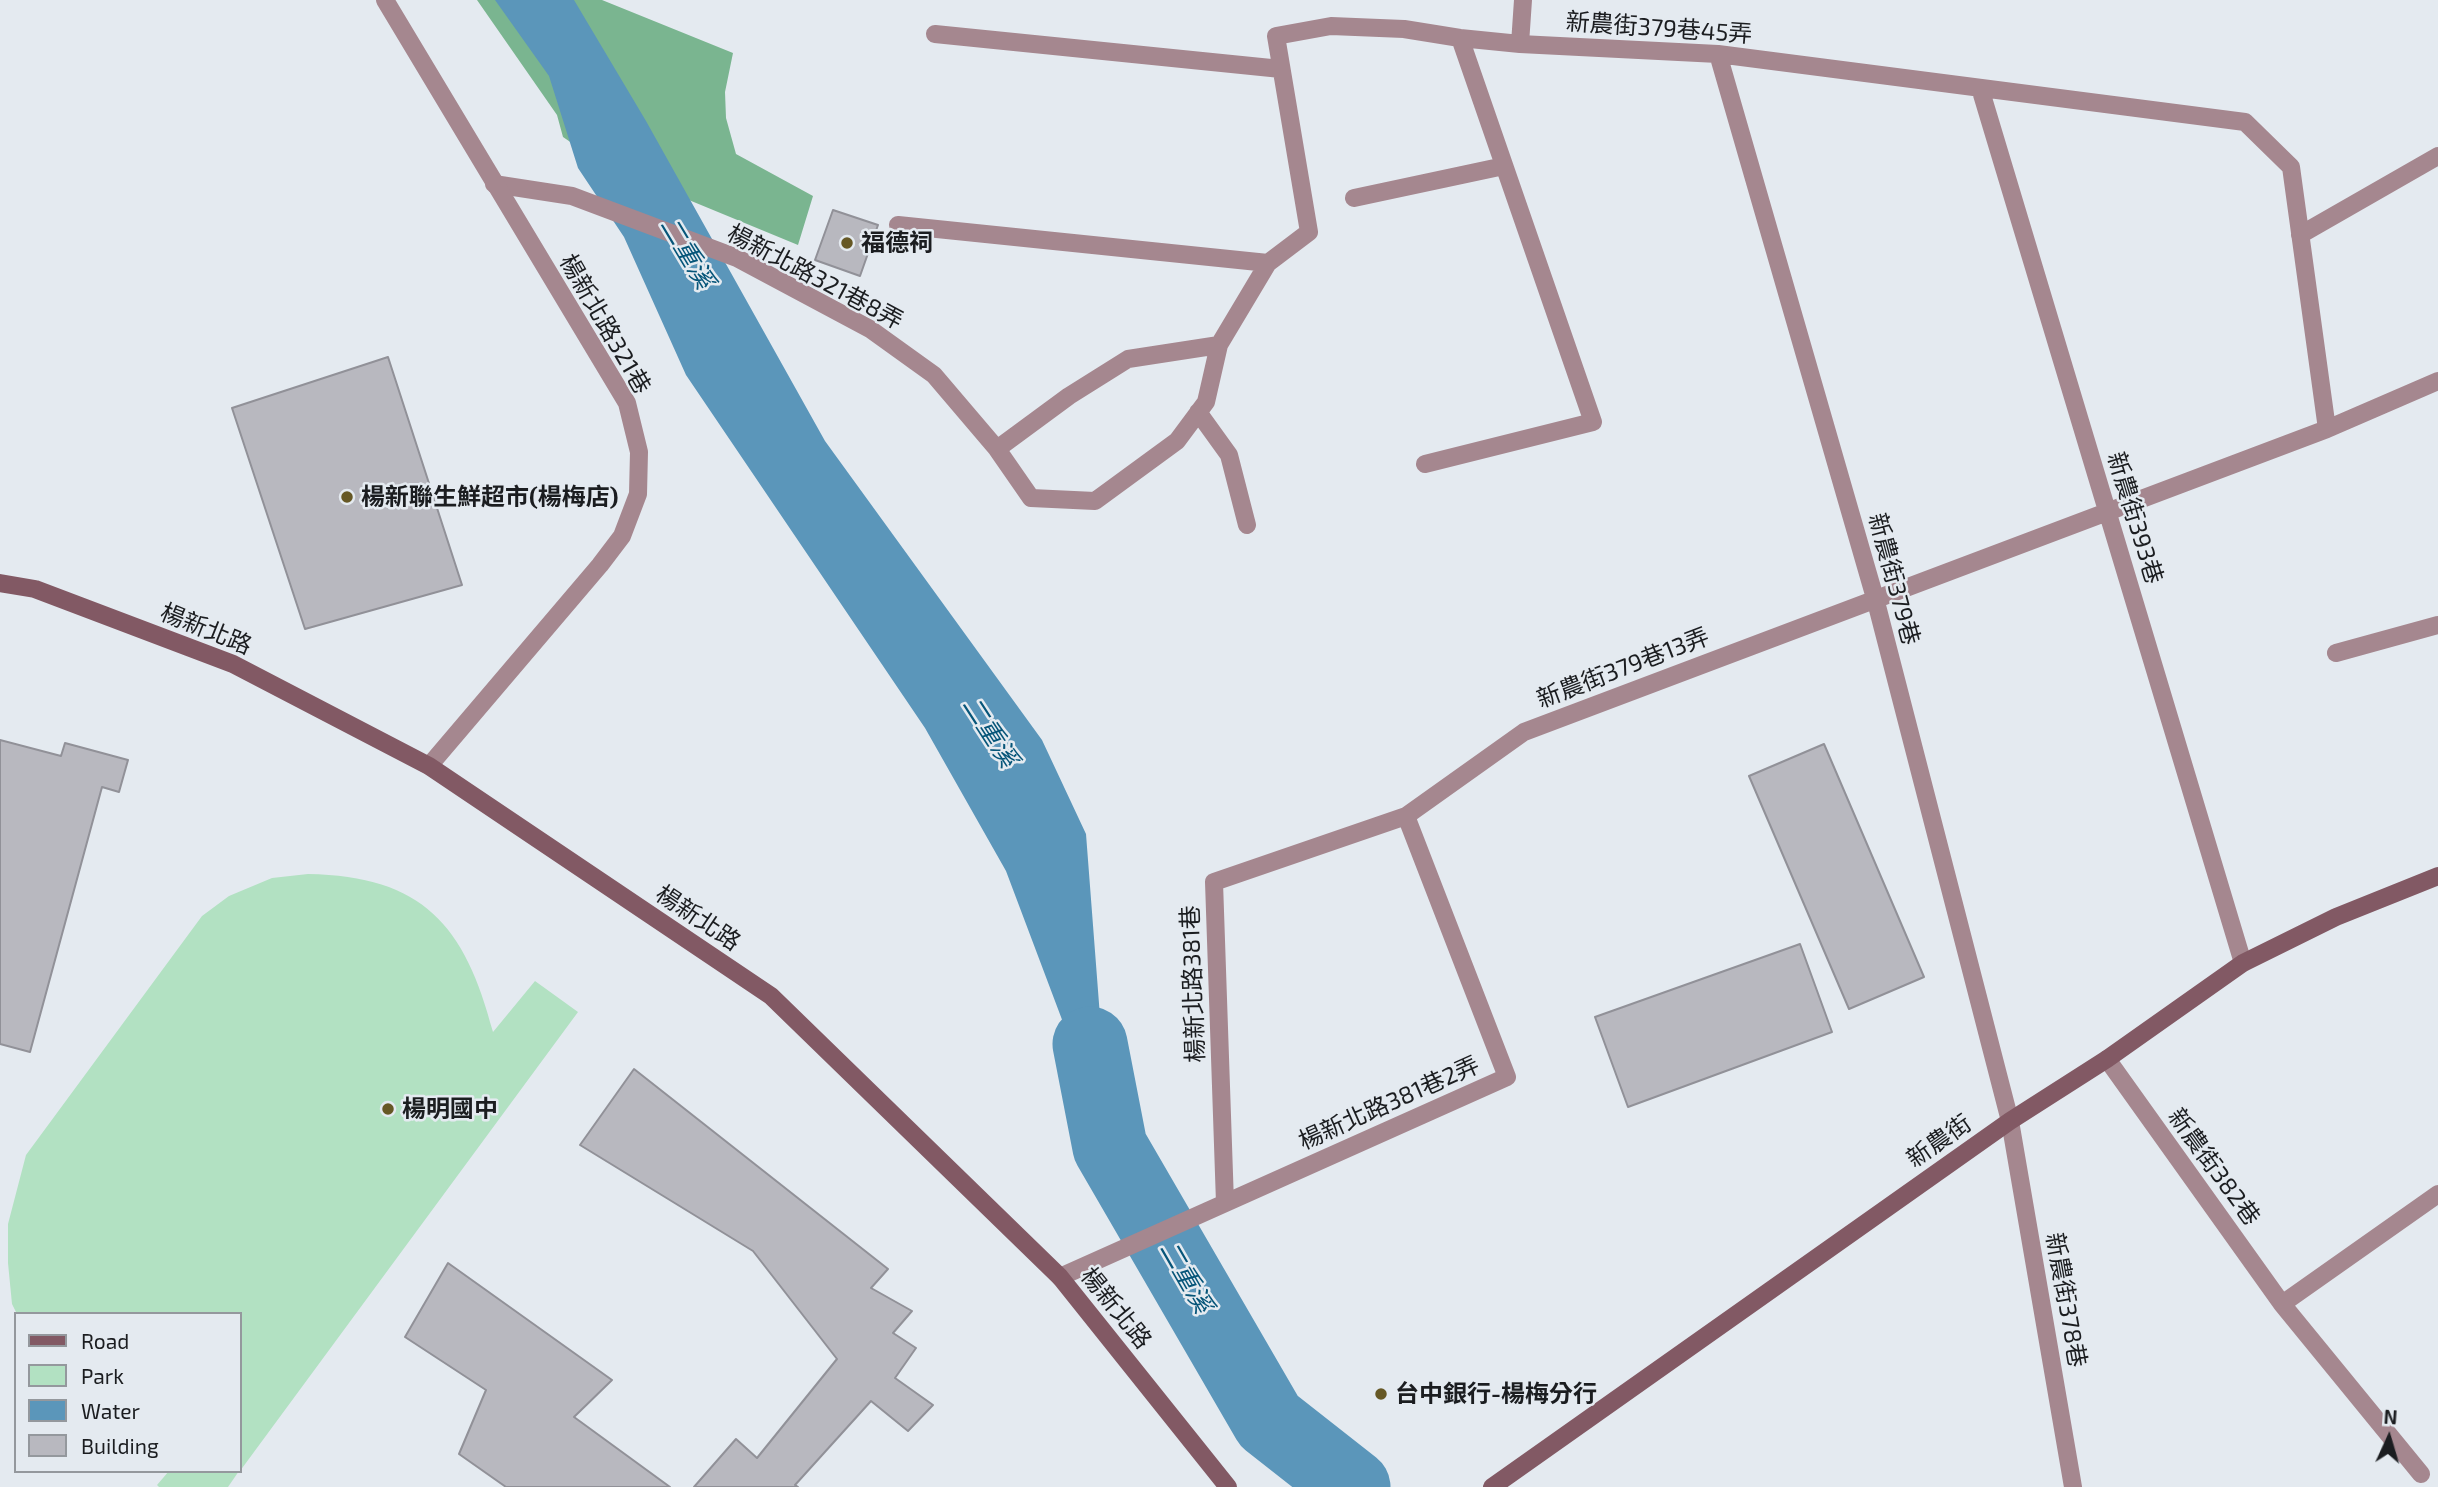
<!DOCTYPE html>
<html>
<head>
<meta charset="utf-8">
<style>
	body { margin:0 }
	#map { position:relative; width:2438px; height:1487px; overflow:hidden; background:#e4eaf0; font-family:"Exo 2",sans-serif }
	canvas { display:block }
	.legend { position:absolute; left:14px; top:1312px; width:228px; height:161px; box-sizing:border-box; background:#e4eaf0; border:2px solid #94989d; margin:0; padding:9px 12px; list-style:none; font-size:21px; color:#1b1d20 }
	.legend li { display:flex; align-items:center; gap:14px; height:35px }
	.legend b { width:35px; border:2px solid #94989d }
	.north { position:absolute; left:2354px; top:1403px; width:70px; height:70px; -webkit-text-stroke:5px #e4eaf0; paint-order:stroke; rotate:4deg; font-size:19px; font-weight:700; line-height:28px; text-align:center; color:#1b1d20 }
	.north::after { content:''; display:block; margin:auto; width:24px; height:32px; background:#1b1d20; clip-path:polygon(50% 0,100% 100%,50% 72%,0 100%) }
</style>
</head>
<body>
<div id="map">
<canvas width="2438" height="1487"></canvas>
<ul class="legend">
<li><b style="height:9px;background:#825964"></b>Road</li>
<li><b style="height:19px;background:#b2e1c2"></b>Park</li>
<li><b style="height:19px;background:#5b96ba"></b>Water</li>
<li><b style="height:19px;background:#b8b8bf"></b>Building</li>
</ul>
<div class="north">N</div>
</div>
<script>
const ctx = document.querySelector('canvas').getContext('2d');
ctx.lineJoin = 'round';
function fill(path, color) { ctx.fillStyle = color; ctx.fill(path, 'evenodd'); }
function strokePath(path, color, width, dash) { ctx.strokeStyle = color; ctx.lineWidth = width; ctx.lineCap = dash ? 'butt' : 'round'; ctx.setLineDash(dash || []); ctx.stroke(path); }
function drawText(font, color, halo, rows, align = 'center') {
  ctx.font = font + ' "Exo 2","Noto Sans TC",sans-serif'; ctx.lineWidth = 5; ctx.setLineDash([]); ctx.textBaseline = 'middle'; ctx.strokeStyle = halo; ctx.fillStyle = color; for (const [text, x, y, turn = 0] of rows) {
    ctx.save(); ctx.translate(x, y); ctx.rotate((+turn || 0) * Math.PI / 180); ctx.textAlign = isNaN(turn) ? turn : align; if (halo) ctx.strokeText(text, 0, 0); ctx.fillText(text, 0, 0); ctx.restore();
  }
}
fill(new Path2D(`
	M308,874C423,876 465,925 493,1032L535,981L578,1012L240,1471V1314H17L12,1304L8,1263V1224L26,1155L202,916L229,896L272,878Z
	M169,1471H239L228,1487H159L157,1485Z`), '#b2e1c2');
fill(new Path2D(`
	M477,0H602L733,53L725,92L726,118L736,154L813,196L798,245L604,165L563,137L557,115Z`), '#7ab590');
fill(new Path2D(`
	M495,0H574L646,121L825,441L1042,740L1086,834L1110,1147L1006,871L925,728L686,375L624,237L578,168L549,76Z`), '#5b96ba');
strokePath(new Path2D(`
	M1090,1044L1110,1147L1269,1421L1353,1487`), '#5b96ba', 75);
const building = new Path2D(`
	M833,210L878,225L860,276L815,260Z
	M388,357L462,585L305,629L232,408Z
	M0,740L61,756L65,743L128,760L119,792L102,787L30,1052L0,1044Z
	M1824,744L1924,977L1849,1009L1749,776Z
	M1800,944L1832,1032L1628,1107L1595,1017Z
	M634,1069L888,1269L871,1288L912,1311L893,1333L916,1348L895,1378L933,1405L908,1431L871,1401L795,1485L798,1487H694L736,1439L757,1458L837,1359L753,1251L580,1145Z
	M448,1263L612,1380L574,1417L670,1487H506L459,1454L486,1390L405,1337Z`);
fill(building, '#b8b8bf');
strokePath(building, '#919198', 2);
strokePath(new Path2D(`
	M935,34L1281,69
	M1520,44L1523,0
	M1718,54L1875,598L2010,1121L2073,1487
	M1980,88L2243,963
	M494,184L572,196L737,258L870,329L934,375L997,449L1031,498L1095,501L1177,441L1206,402L1219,345L1268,263L1309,232L1276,36L1331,26L1404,29L1460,38L1520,44L1718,54L2245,122L2291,167L2327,429
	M1354,198L1504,166
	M898,225L1268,263
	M2300,235L2438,156
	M1198,412L1229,455L1247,525
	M997,449L1069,396L1128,359L1219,345
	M1425,464L1593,422L1460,38
	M2336,653L2438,625
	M2107,1059L2282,1304L2421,1474
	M1225,1203L1214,882L1406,816L1524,732L2327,429L2438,381
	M1060,1277L1507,1077L1406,816
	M2282,1304L2438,1194`), '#a5878f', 18);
strokePath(new Path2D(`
	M385,0L627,403L639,452L638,494L622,536L600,565L429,766`), '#a5878f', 18);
strokePath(new Path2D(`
	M0,583L35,589L233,664L429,766L771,996L1060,1277L1228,1487
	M1492,1487L2010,1121L2107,1059L2243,963L2336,917L2438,876`), '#825964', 18);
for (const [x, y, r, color] of [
	[847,243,7,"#665825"],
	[347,497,7,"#665825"],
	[388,1109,7,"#665825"],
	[1381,1394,7,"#665825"]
]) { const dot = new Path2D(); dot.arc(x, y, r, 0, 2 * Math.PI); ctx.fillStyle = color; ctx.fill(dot); strokePath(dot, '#e4eaf0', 2.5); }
drawText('24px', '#1b1d20', '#e4eaf0', [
	["新農街379巷45弄",1659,28,4],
	["楊新北路321巷8弄",815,277,28],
	["楊新北路321巷",605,324,60],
	["新農街393巷",2135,518,73],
	["新農街379巷",1894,579,75],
	["楊新北路",206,629,22],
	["新農街379巷13弄",1623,668,-21],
	["楊新北路",698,918,34],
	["楊新北路381巷",1193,984,-92],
	["楊新北路381巷2弄",1389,1103,-24],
	["新農街",1939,1141,-35],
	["新農街382巷",2214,1167,54],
	["新農街378巷",2066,1300,80],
	["楊新北路",1116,1308,51]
]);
drawText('bold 24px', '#1b1d20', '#e4eaf0', [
	["福德祠",861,243],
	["楊新聯生鮮超市(楊梅店)",361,497],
	["楊明國中",402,1109],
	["台中銀行-楊梅分行",1395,1394]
], 'left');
drawText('italic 26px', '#065579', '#e4eaf0', [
	["二重溪",687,253,59],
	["二重溪",990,732,57],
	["二重溪",1186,1277,60]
]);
</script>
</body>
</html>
